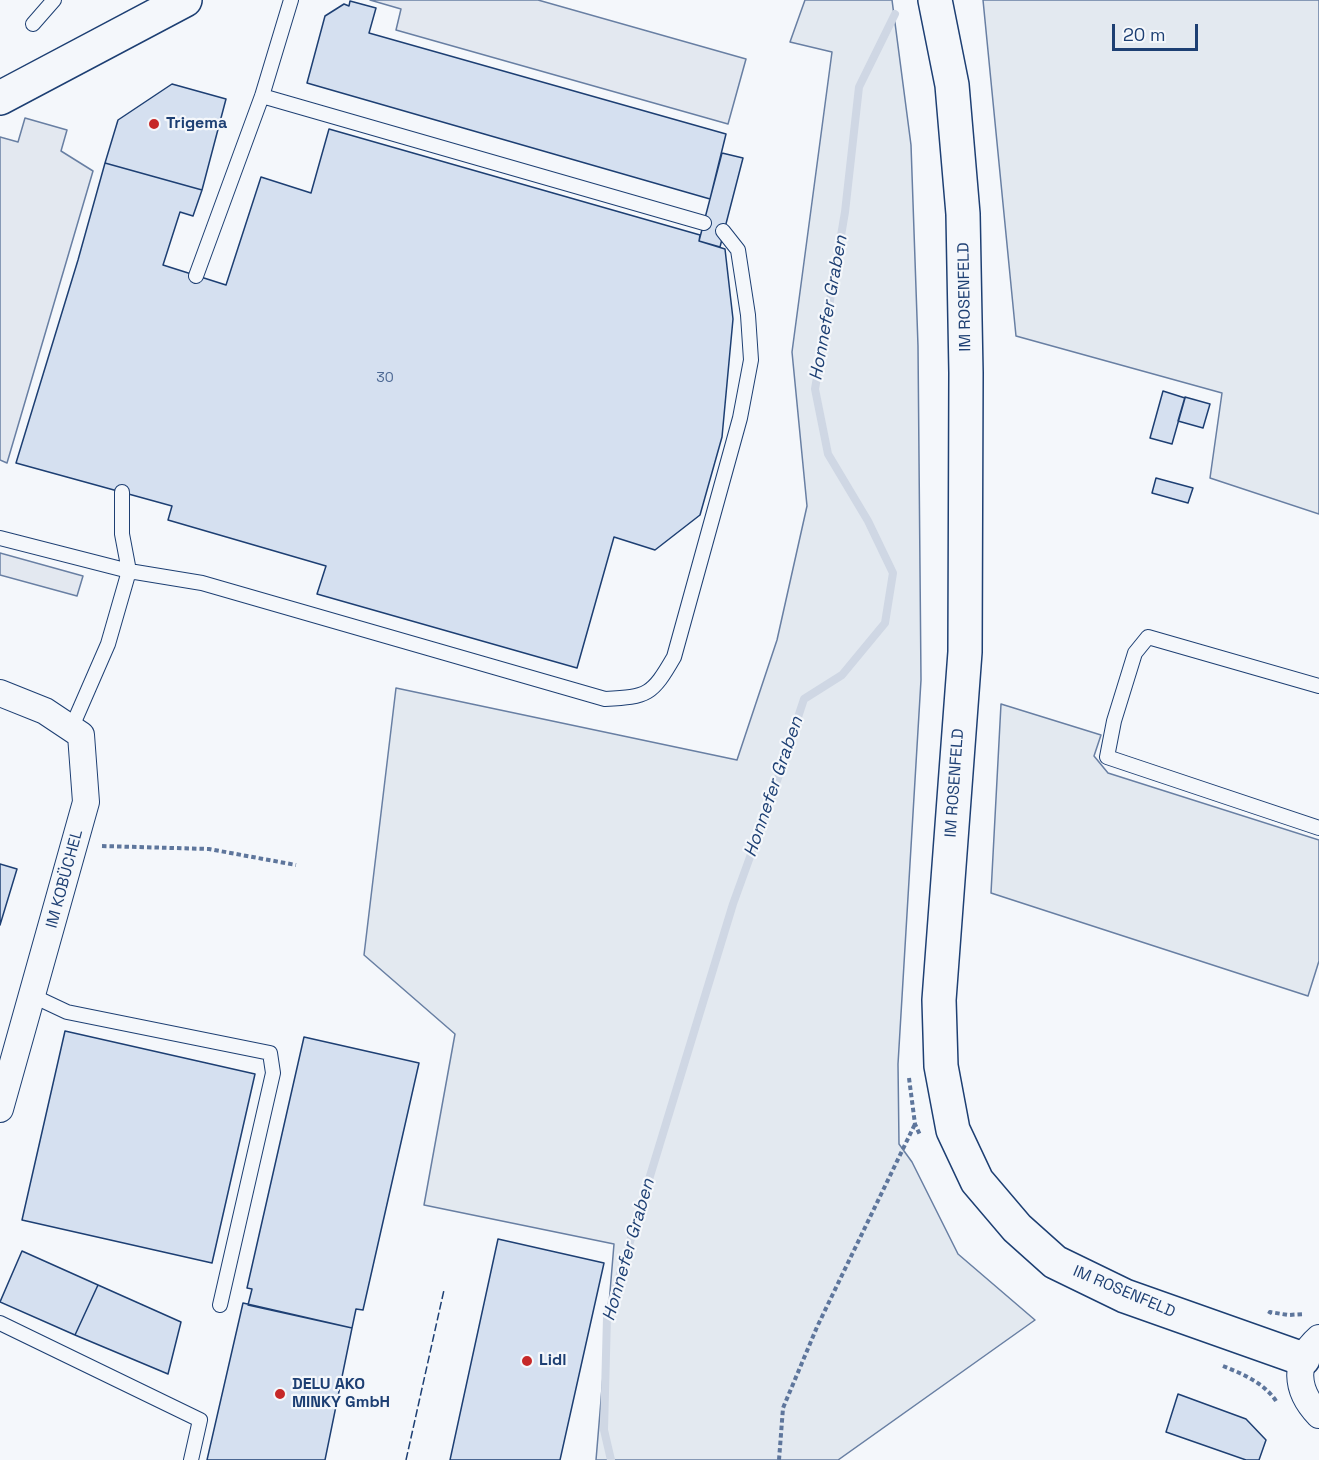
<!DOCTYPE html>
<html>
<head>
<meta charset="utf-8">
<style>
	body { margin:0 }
	#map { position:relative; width:1319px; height:1460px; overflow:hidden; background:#f4f7fb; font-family:"Space Grotesk",sans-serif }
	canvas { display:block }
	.scale { position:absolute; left:1112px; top:24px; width:86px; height:27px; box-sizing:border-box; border:3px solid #1d3f73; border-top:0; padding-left:8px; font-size:18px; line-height:21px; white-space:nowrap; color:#1d3f73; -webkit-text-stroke:4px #f4f7fb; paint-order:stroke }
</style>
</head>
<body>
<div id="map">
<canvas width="1319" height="1460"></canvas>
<div class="scale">20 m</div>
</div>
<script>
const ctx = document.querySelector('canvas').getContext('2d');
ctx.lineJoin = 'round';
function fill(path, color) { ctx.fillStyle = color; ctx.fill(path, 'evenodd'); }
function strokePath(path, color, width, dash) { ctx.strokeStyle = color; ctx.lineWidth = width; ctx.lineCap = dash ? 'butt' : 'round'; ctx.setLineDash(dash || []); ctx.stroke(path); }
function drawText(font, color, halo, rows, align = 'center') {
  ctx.font = font + ' "Space Grotesk",sans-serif'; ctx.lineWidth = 4.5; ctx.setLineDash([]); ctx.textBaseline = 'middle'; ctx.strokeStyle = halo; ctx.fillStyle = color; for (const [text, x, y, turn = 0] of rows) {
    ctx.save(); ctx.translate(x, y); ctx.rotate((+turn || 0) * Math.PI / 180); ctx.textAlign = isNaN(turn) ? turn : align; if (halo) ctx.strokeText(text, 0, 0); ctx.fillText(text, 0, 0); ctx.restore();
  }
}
const green = new Path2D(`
	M805,0H892L911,145L918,346L921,680L898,1064L899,1144L912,1162L958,1254L1035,1320L838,1460H596L614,1244L424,1205L455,1034L364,955L396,688L737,760L777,640L807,506L792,352L832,52L790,42Z
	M983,0H1319V514L1210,478L1222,393L1016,336Z
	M1001,704L1101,735L1094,756L1108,773L1319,840V961L1308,996L991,893Z`);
fill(green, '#e3e9f0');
strokePath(green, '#687fa3', 1.5);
const parking = new Path2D(`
	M370,0H538L746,59L728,124L396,30L401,9Z
	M25,118L67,130L61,151L93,171L7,463L0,460V137L18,142Z
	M0,553L83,576L77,596L0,575Z`);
fill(parking, '#e3e8f0');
strokePath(parking, '#687fa3', 1.5);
strokePath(new Path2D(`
	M611,1460L604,1430L607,1317L733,904L772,796L804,699L842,675L885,623L893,573L868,521L828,454L815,389L845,212L859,87L895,14`), '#cfd7e4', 8);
const building = new Path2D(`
	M350,1L376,8L369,33L726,134L710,199L307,83L325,16L344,4L349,6Z
	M172,84L226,99L202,190L105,163L118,120Z
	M329,129L700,235L699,241L725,249L733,319L722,437L700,515L655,550L614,537L577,668L317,594L326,566L168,520L172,506L16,463L78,260L105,163L202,190L193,216L180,212L163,265L226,285L261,177L311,193Z
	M722,153L743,158L720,247L699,241Z
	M1163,391L1185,398L1172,444L1150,438Z
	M1185,397L1210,404L1203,428L1178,421Z
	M1156,478L1193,488L1188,503L1152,493Z
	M0,864L17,869L0,925Z
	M65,1031L255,1074L212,1263L22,1220Z
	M304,1037L419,1063L363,1310L356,1309L352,1328L248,1305L252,1289L247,1288Z
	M498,1239L604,1263L560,1460H450Z
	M22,1251L98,1285L75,1335L0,1302Z
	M98,1285L181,1322L168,1374L75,1335Z
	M243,1303L352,1328L325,1460H207Z
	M1178,1394L1246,1419L1266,1440L1259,1460H1246L1166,1432Z`);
fill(building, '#d5e0f0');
strokePath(building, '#1d3f73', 1.5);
const lane = new Path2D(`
	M33,24L54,0
	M262,96L704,223
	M196,276L262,96L291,0
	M0,538L129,571L122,534V492
	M1319,686L1148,637L1135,653L1114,721L1107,757L1319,828
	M71,729L108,644L129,571L202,583L605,699C648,697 652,695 674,657L740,418L751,360L748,315L738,250L723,231
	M33,996L67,1012L270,1053L273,1073L220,1305
	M0,1323L200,1420L191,1460`);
const street = new Path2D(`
	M0,693L45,711L81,735L86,802L0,1109
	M1319,1338C1293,1361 1295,1390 1319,1415`);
const secondary = new Path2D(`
	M935,0L952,85L963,214L966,373L965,652L939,1000L941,1066L953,1130L977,1181L1017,1228L1055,1262L1125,1296L1303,1359
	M0,98L185,0`);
strokePath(lane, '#1d3f73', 16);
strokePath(street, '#1d3f73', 28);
strokePath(secondary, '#1d3f73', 36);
strokePath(new Path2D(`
	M102,846L209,849L296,865
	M909,1078L915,1124L920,1135
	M1269,1314L1270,1312L1288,1315L1305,1314
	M1223,1366C1243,1374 1264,1383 1276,1401
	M779,1460L783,1408L817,1327L915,1124`), '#5e769c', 4, [4.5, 3]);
strokePath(lane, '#f4f7fb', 14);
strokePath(street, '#f4f7fb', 26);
strokePath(secondary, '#f4f7fb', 33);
strokePath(new Path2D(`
	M406,1460L444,1290`), '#1d3f73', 1.5, [8, 3]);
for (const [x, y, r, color] of [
	[154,124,6,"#c62828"],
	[527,1361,6,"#c62828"],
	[280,1394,6,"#c62828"]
]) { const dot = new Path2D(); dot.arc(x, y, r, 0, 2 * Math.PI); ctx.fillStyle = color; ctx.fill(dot); strokePath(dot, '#f4f7fb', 2); }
drawText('14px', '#4b6792', null, [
	["30",385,378]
]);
drawText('bold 16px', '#1d3f73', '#f4f7fb', [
	["Trigema",166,124],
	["Lidl",539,1361],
	["DELU AKO",292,1385],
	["MINKY GmbH",292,1403]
], 'left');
drawText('16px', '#1d3f73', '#f4f7fb', [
	["IM ROSENFELD",965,297,-91],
	["IM ROSENFELD",955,783,-86],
	["IM KOBÜCHEL",65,879,-75],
	["IM ROSENFELD",1124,1292,23]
]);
drawText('italic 18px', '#1d3f73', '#f4f7fb', [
	["Honnefer Graben",829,308,-80],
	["Honnefer Graben",774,787,-71],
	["Honnefer Graben",629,1250,-74]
]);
</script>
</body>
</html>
